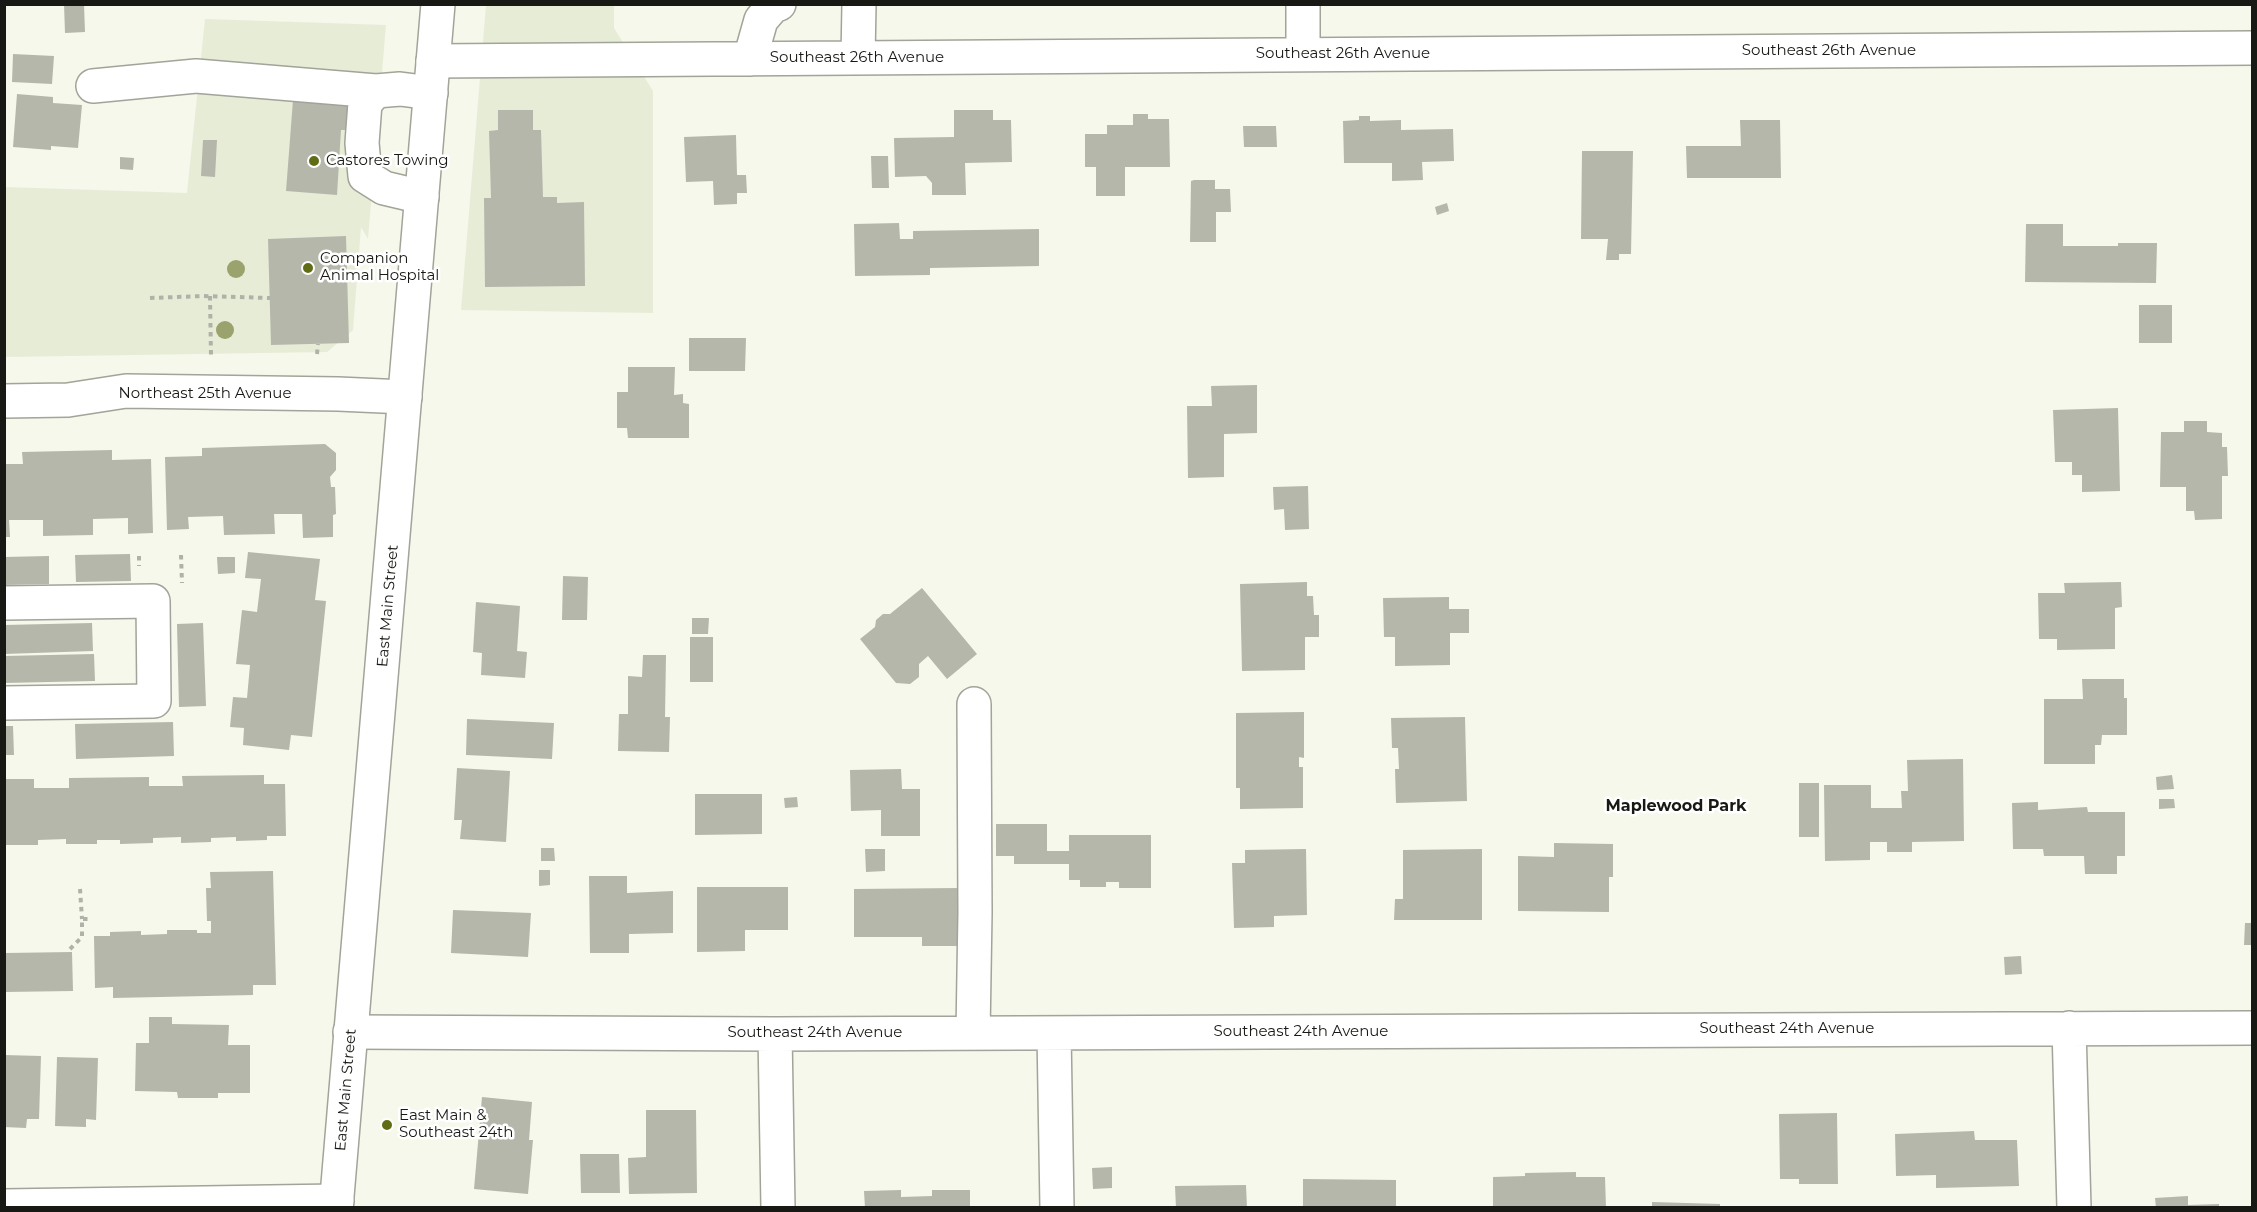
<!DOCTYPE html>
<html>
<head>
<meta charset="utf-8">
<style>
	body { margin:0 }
	#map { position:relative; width:2257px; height:1212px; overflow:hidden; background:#f5f8eb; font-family:Montserrat,sans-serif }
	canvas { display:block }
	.frame { position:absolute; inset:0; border:6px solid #181914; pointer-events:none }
</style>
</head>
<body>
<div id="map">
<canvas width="2257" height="1212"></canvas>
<div class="frame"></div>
</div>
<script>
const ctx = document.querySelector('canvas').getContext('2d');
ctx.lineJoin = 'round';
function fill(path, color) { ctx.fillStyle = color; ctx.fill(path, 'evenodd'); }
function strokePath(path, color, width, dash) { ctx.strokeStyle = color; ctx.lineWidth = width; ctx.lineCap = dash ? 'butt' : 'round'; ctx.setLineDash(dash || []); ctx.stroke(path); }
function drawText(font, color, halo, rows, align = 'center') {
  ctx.font = font + ' Montserrat,sans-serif'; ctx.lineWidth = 5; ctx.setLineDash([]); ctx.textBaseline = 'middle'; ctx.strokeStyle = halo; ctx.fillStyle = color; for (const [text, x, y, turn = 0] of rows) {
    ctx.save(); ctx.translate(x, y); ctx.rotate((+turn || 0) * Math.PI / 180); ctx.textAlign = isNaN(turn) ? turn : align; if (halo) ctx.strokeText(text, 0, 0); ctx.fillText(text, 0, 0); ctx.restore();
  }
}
fill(new Path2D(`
	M486,5H614V28L653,91V313L461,310Z
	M205,19L386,25L368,239L361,227L353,330L327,352L5,357V187L187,193Z`), '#e7ecd7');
fill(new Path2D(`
	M64,4H84L85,32L65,33Z
	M13,54L54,56L52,84L12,82Z
	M17,94L53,97V103L82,105L78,148L51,146V150L13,147Z
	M293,100L350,104L348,130H341L337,195L286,191Z
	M498,110H533V130H541L543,197H557V203L584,202L585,286L485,287L484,198H491L489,131L498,130Z
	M954,110H993V120H1011L1012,162L965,163L966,195H932V183L926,176L895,177L894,138L954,137Z
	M1133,114H1148V119H1169L1170,167H1125V196H1096V167H1085V134H1107V125H1133Z
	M1359,116H1370V121L1401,120V130L1453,129L1454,161L1422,162L1423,180L1392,181V163H1344L1343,121L1359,120Z
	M1740,120H1780L1781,178H1687L1686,146H1741Z
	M1243,126H1276L1277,147H1244Z
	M736,135L737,175H746L747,193H737V204L714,205L713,181L686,182L684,137Z
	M203,140H217L215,177L201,176Z
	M1582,151H1633L1631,254H1619V260H1606L1608,239H1581Z
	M871,156H888L889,188H872Z
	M120,157L134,158L133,170L120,169Z
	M1194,180H1215V189H1230L1231,212H1216V242H1190L1191,181Z
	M1447,203L1449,211L1437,215L1435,207Z
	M899,223L900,239H913V231L1039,229V266L930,268V275L855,276L854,224Z
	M2026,224H2063V246H2118V243H2157L2156,283L2025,282Z
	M346,236L349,343L271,345L268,239Z
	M2139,305H2172V343H2139Z
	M689,338H746L745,371H689Z
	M628,367H675L674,395L683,394V403L689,404V438H628L627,428H617V392H628Z
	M1257,385V433L1224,434V477L1188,478L1187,406H1212L1211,386Z
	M2118,408L2120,491L2082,492V475H2072V462H2055L2053,410Z
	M2184,421H2207V432L2222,433V447H2227L2228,476H2222V519L2195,520L2194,511H2186V487H2160L2161,432H2184Z
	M325,444L336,453V470L330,477L331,487H335L336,514L333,515V537L303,538L302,514H274L275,534L224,535L223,516L188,517L189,529L167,530L165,457L202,456V448Z
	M112,450V460L151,459L153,533L128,534V518L93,519V535L43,536V520H9L10,537H4V464H23L22,452Z
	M1308,486L1309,529L1285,530L1284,509L1274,510L1273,487Z
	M248,552L320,559L315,600L326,601L312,737L291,735L289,750L243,745L244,728L230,727L233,697L247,698L250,665L236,664L242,610L257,612L261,579L245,578Z
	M130,554L131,581L76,582L75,555Z
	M49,556V584L4,585V557Z
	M217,557H235V573L218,574Z
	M563,576L588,577L587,620H562Z
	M1307,582V596H1313L1314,615H1319V637H1305V670L1242,671L1240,584Z
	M2121,582L2122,607L2115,608V649L2057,650V639H2039L2038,593H2065L2064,583Z
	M922,588L977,654L947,679L928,656L919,664V677L910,684L896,683L860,639L875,627L876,620L883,614H890Z
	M1449,597V609H1469V633H1450V665L1395,666V637H1384L1383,598Z
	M476,602L520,606L517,651L527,652L525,678L481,675L482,653L473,652Z
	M692,618H709L708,634H692Z
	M92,623L93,651L4,654V625Z
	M203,623L206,706L179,707L177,624Z
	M690,637H713V682H690Z
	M94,654L95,681L4,683V656Z
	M643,655H666L665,717H670L669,752L618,751L619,714H628V676L642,677Z
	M2082,679H2124V698H2127V735H2102L2101,745H2095V764H2044V699H2083Z
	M1304,712V758L1299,757V767H1303V808L1240,809V788H1236V713Z
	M1465,717L1467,801L1396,803L1395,769H1399L1398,748H1392L1391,718Z
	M467,719L554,723L552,759L466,755Z
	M173,722L174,756L76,759L75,724Z
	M4,726H13L14,755H4Z
	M1963,759L1964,841L1912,842V852H1887V842H1870V860L1825,861L1824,785H1871V808H1902L1901,791H1908L1907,760Z
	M457,768L510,771L506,842L460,839L462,820H454Z
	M901,769L902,789H920V836H881V810L851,811L850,770Z
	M264,775V784H285L286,836H267V840L236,841V837L211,838V842L181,843V837L153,838V843L120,844V840H97V844H66V839L38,840V845H6L4,779H34V788H69V778L149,777V786H183L182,776Z
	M2172,775L2174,789L2157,790L2156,777Z
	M1799,783H1819V837H1799Z
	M695,794H762V834L695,835Z
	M797,797L798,807L785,808L784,798Z
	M2159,799H2174L2175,808L2159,809Z
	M2038,802V810L2087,807L2088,812H2125V856H2117V874H2085L2084,856H2044L2043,849H2013L2012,803Z
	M996,824H1047V851H1069V835H1151V888H1119V882H1106V887H1080V880H1069V864H1014V856H996Z
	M1554,843L1613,844V877H1609V912L1518,911V856L1554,857Z
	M541,848H554L555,861H541Z
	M865,849H885V871L866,872Z
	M1306,849L1307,915L1274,916V927L1234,928L1232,863H1245V850Z
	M1482,849V920H1394L1395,899H1403V850Z
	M539,870H550V885L539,886Z
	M273,871L276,985H253V995L113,998V987L95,988L94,936H110V932L141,931V935L167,934V930H197V933H211V921H207L206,888H211L210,872Z
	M589,876H627V893L673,891V933L629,934V953H590Z
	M697,887H788V930H745V951L697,952Z
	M959,888V946H922V937H854V889Z
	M453,910L531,913L528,957L451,953Z
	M2245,923H2252V945H2244Z
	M72,952L73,991L5,992V953Z
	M2021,956L2022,974L2005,975L2004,957Z
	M149,1017H172V1024L229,1025L228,1045H250V1093H218V1098H178L177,1092L135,1091L136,1043H149Z
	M4,1055L41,1056L39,1119H27L26,1128L4,1127Z
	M57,1057L98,1058L96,1120L86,1119V1127L55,1126Z
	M482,1097L532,1102L529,1140H533L528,1194L474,1189Z
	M646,1110H696L697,1193L629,1194L628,1158L646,1157Z
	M1837,1113L1838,1184H1799V1179H1780L1779,1114Z
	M1974,1131L1975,1140H2017L2019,1186L1936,1188V1175L1896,1176L1895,1134Z
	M580,1154H619L620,1193H581Z
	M1112,1167V1188L1093,1189L1092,1168Z
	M1576,1172V1177H1605L1606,1208H1493V1177L1525,1176V1173Z
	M1303,1179L1396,1180V1208H1303Z
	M1246,1185L1247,1208H1176L1175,1186Z
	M901,1190V1197L932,1196V1190H970V1208H865L864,1191Z
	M2188,1196V1205L2219,1204V1208H2156L2155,1198Z
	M1652,1202L1720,1204V1208H1652Z`), '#b5b7ab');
const minor = new Path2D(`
	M1303,4V55
	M858,58L859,4
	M750,59L761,20L773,6L779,4
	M433,61L2252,48
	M93,86L196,76L376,91
	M422,197L384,188L365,176L362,143L365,103L376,91L400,89L431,93
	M4,401L68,400L126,391L338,394L405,397
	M4,603L153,601L154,701L4,703
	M2069,1028L2074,1208
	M350,1032L775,1034L2252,1028
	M973,1033L975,913L974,704
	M1054,1033L1057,1208
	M775,1034L778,1208
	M4,1206L337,1201`);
const major = new Path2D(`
	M336,1208L438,4`);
strokePath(minor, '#a1a498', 36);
strokePath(major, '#a1a498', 36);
strokePath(new Path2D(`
	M210,296L211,356
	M150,298L203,296L270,298
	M317,354L318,344
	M181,555L182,583
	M139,556V566
	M80,889L82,919
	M70,949L82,937V919H88`), '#b0b2a7', 4, [4.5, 4.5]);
strokePath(minor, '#fff', 33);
strokePath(major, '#fff', 33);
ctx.fillStyle = '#9aa26e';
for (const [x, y] of [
	[236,269],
	[225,330]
]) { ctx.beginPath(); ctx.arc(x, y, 9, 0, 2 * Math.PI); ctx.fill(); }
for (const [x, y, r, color] of [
	[314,161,6,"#606d16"],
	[308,268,6,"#606d16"],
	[387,1125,6,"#606d16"]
]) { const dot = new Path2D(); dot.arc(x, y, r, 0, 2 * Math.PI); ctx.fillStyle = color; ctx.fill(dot); strokePath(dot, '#fff', 2); }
drawText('15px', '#181914', '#fff', [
	["Southeast 26th Avenue",1829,51],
	["Southeast 26th Avenue",1343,54],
	["Southeast 26th Avenue",857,58],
	["Northeast 25th Avenue",205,394],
	["East Main Street",388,606,-85],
	["Southeast 24th Avenue",1787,1029],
	["Southeast 24th Avenue",1301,1032],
	["Southeast 24th Avenue",815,1033],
	["East Main Street",346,1090,-85]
]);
drawText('15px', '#181914', '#fff', [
	["Castores Towing",326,161],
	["Companion",320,259],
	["Animal Hospital",320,276],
	["East Main &",399,1116],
	["Southeast 24th",399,1133]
], 'left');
drawText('bold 16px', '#181914', '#fff', [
	["Maplewood Park",1676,806]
]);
</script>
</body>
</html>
